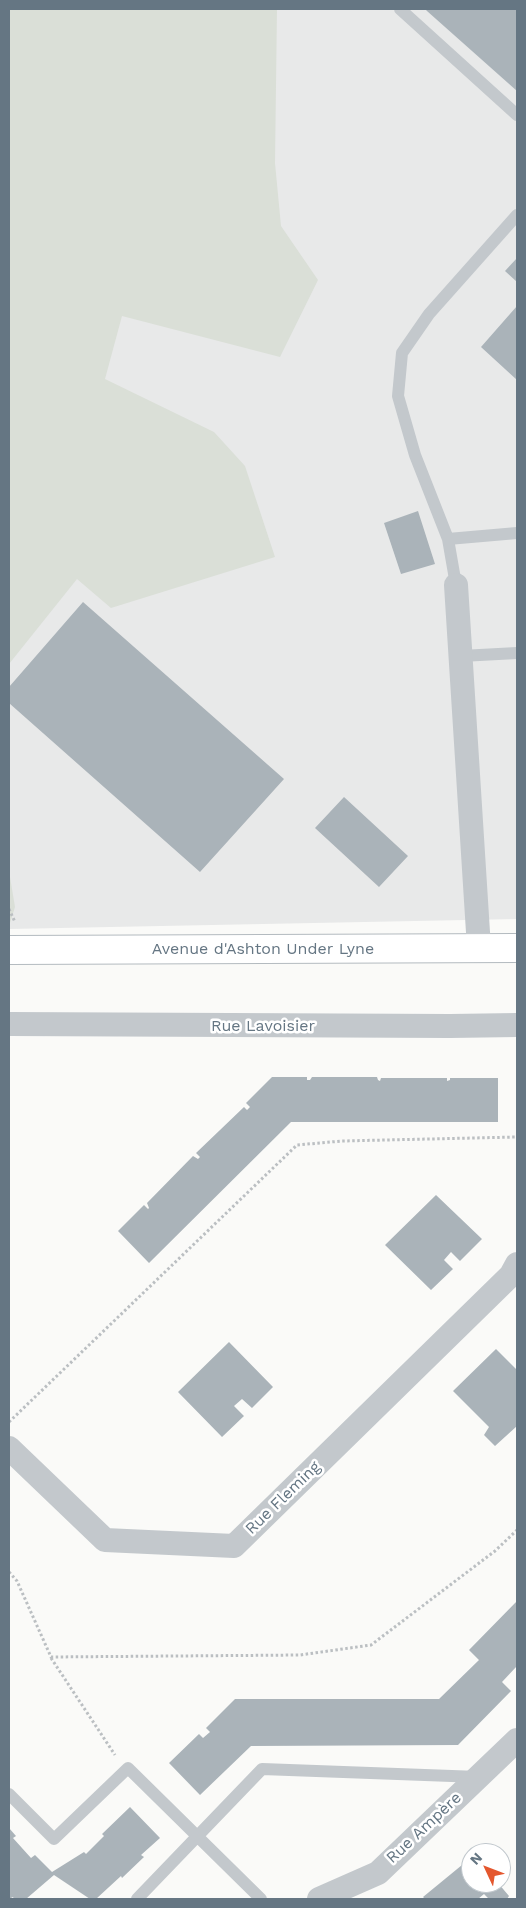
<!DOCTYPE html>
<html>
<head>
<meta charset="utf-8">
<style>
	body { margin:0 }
	#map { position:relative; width:526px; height:1908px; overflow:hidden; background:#fafaf8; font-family:"Work Sans",sans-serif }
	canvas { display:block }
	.frame { position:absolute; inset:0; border:10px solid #657683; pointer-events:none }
	.north { position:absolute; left:461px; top:1843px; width:50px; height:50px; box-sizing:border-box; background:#fff; border:1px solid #c1c8cd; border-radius:50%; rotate:313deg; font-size:14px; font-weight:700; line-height:20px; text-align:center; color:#657683 }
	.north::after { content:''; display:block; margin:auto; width:18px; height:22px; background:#e4572e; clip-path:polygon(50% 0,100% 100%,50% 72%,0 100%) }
</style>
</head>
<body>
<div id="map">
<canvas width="526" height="1908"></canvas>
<div class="frame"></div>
<div class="north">N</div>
</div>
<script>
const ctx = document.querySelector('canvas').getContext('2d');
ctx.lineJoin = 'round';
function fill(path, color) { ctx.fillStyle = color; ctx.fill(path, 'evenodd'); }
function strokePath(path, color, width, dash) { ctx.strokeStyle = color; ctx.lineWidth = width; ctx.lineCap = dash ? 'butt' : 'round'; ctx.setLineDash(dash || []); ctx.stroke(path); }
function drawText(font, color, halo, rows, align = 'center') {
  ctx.font = font + ' "Work Sans",sans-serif'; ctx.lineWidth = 5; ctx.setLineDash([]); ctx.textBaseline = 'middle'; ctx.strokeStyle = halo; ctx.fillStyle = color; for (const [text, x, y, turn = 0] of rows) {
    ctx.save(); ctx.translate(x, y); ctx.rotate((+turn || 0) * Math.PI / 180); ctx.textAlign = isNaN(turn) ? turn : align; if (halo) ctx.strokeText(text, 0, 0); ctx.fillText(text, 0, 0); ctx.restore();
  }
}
fill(new Path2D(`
	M9,9H517V919L9,929Z`), '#e8e9e9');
fill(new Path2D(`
	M9,9H277L275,163L281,226L318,280L280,357L122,316L105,379L214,432L245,466L275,557L111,608L77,579L9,664Z
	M9,871L15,907L9,926Z`), '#dadfd7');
fill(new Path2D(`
	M425,9H517V91L427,11Z
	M517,258V282L505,271Z
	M517,306V380L481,347Z
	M418,511L435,564L401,574L384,523Z
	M83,602L284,779L200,872L9,703V687Z
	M344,797L408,856L379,887L315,828Z
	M272,1077H307V1080H310L312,1077H377L378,1080L380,1081L381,1078H447V1081L450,1080V1078H498V1122H291L149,1263L118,1231L144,1205L148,1209L149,1208L147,1203L193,1156L198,1159L200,1157L196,1153L244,1107L247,1110L250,1107L246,1103Z
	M436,1195L482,1239L460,1261L451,1252L444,1260L453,1269L431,1290L385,1245Z
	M229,1342L273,1387L252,1408L242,1399L234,1406L244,1416L222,1437L178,1392Z
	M496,1349L517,1370V1426L495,1446L484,1435L489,1427L453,1391Z
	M517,1601V1666L502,1682L511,1691L458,1745L251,1746L200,1795L169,1763L199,1734L203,1738L210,1732L206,1728L235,1699H439L479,1660L469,1650Z
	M130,1807L160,1838L141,1855L144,1857L122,1878L121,1876L96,1899H90L54,1875L26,1899H14L13,1897L9,1899V1828L16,1836L13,1838L31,1858L35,1855L52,1872L84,1852L86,1854L104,1836L102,1834Z
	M462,1865L471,1876V1883H498L509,1896L507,1899H489L484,1894L478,1899H425L423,1897Z`), '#aab3b9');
const secondary = new Path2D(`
	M9,950L517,948`);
strokePath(secondary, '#b3babf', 30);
strokePath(new Path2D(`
	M9,909L15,922
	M9,1422L297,1145L342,1141L517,1137
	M9,1572L17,1581L51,1657L300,1655L371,1645L495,1551L517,1530
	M51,1658L115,1755`), '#bbbfc2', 3, [2.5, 2.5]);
strokePath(new Path2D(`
	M400,9L517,115
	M448,539L517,533
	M456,585L448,539L415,455L398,396L402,353L429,314L517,215
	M461,656L517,653
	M9,1794L54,1839L128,1768L261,1899
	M137,1899L262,1769L479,1777`), '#c3c8cc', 12);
strokePath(new Path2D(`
	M456,585L479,948
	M9,1024L450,1026L517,1025
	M9,1448L105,1540L234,1546L511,1275L517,1264
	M319,1899L378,1873L517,1740`), '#c3c8cc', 24);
strokePath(secondary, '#fff', 28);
drawText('16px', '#657683', '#fff', [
	["Avenue d'Ashton Under Lyne",263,949],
	["Rue Lavoisier",263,1026],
	["Rue Fleming",283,1498,-44],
	["Rue Ampère",424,1828,-43]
]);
</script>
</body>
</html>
